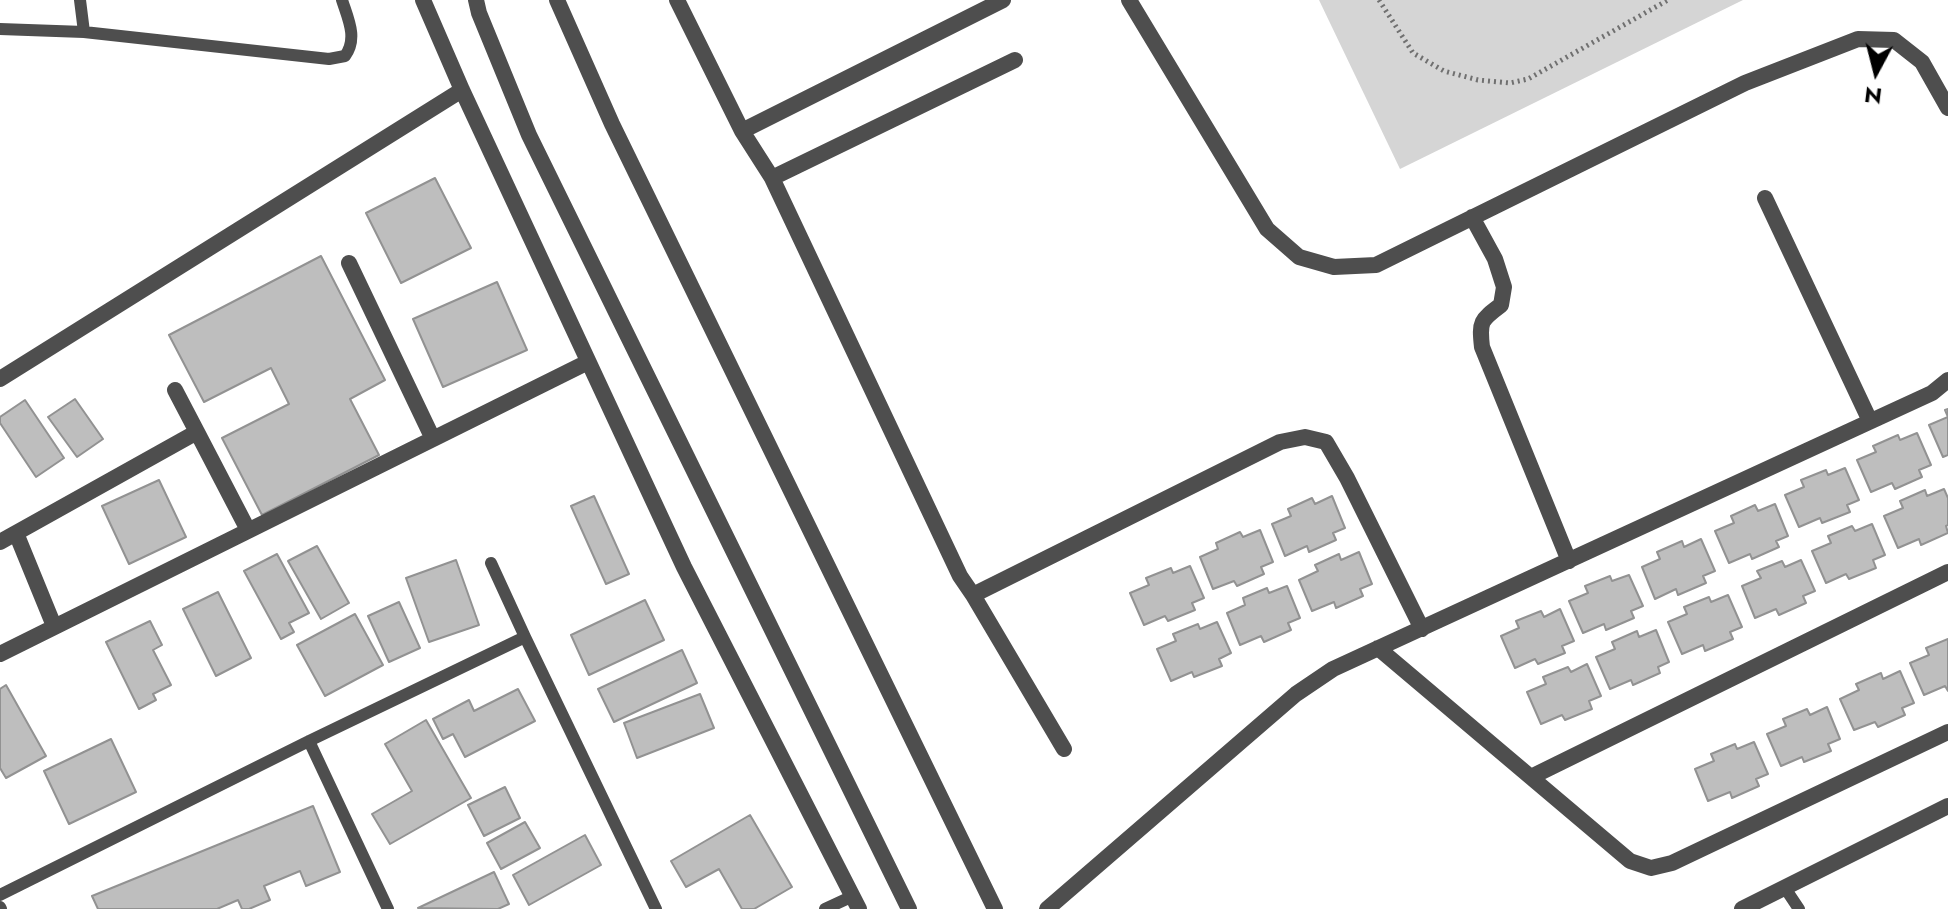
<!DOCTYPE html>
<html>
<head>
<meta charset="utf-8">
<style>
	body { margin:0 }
	#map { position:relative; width:1948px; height:909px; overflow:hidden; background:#fff; font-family:Jost,sans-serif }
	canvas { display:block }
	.north { position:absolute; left:1836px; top:32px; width:80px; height:80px; -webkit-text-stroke:6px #fff; paint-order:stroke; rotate:187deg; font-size:22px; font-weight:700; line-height:32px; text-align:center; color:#000 }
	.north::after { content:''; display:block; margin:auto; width:28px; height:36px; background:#000; clip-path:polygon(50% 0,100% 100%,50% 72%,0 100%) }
</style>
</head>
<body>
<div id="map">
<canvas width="1948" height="909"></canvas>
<div class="north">N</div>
</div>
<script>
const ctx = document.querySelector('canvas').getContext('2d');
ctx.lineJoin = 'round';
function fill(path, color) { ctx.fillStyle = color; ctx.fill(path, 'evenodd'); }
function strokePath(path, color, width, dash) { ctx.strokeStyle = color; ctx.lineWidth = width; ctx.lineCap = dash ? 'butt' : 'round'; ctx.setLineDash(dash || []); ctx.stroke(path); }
fill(new Path2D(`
	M1319,0H1743L1400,169Z`), '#d5d5d5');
const building = new Path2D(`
	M435,178L471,248L401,283L366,213Z
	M321,256L385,380L350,399L379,455L262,515L222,438L289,404L271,368L204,402L169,335Z
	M497,282L527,350L443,387L413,319Z
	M75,399L103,439L77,457L48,417Z
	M25,400L64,458L36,477L0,423V417Z
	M1948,409V455L1943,457L1929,425L1948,417L1945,410Z
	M1917,433L1931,465L1919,470L1922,477L1895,489L1892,483L1871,492L1857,460L1876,452L1873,446L1898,435L1900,440Z
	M1845,468L1859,500L1847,505L1850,512L1822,523L1820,518L1799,527L1785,495L1804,487L1801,480L1826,470L1828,475Z
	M159,480L186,537L129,564L102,506Z
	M1944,489L1948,498V525L1946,526L1948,533L1921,545L1919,539L1898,548L1884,516L1903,508L1900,501L1925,490L1927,496Z
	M594,496L629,574L606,584L571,506Z
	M1332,496L1345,528L1333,533L1336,540L1309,552L1307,546L1285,556L1272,524L1291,516L1288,509L1312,498L1315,504Z
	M1775,504L1788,536L1776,541L1779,547L1752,559L1750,554L1729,563L1715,531L1734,523L1731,516L1755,505L1758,511Z
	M1872,524L1885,555L1873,560L1876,568L1849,579L1846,574L1826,583L1812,551L1831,543L1828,536L1852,526L1855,531Z
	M1260,530L1273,562L1261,567L1264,574L1237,586L1234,581L1213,589L1200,557L1218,549L1216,543L1240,532L1243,537Z
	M1701,539L1715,571L1703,576L1706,583L1678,595L1676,589L1655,599L1642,567L1660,559L1657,552L1682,541L1684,547Z
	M317,546L349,603L321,619L288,561Z
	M1359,552L1372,584L1360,589L1363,596L1336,608L1334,602L1312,611L1299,580L1318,571L1315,565L1339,554L1341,560Z
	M277,554L309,613L289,623L294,632L281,639L244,571Z
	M456,560L479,625L429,642L406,578Z
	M1801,560L1815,591L1803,596L1806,603L1779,615L1776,609L1755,618L1742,586L1761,578L1757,571L1782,561L1785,567Z
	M1190,566L1204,598L1192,603L1195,610L1168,621L1165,616L1144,625L1130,593L1149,585L1146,578L1171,568L1173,573Z
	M1629,575L1643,606L1631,611L1634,618L1606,630L1604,624L1583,633L1569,601L1588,593L1585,586L1610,576L1612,581Z
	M1287,586L1300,618L1288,623L1291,630L1264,642L1261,636L1240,645L1227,613L1245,605L1243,598L1267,588L1269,593Z
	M218,592L251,658L216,676L183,609Z
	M1728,595L1742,627L1730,632L1733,639L1705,651L1703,645L1682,654L1668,622L1687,614L1684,607L1709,597L1711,602Z
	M645,600L664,640L589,675L571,635Z
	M399,602L420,648L389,662L368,616Z
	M1560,609L1574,641L1562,646L1565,653L1538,664L1535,659L1515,668L1501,636L1519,628L1516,621L1541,611L1544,617Z
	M355,614L383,665L325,696L297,645Z
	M150,621L162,645L153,650L171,685L153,694L156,700L139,709L106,642Z
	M1217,622L1231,653L1219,659L1222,666L1194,677L1192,672L1171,681L1157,649L1176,641L1173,634L1198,624L1200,629Z
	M1656,630L1669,662L1658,667L1660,673L1633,685L1631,680L1610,689L1596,657L1615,649L1612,642L1637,631L1639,637Z
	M1948,639V691L1945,686L1924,695L1910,663L1929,655L1926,648Z
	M682,650L697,683L614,722L598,689Z
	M1587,664L1601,696L1589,701L1592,709L1565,720L1562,715L1541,724L1527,692L1546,684L1543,677L1568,667L1571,672Z
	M1900,671L1914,703L1902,708L1905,715L1878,727L1875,722L1854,730L1840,699L1859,690L1856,684L1881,673L1883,679Z
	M6,685L46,756L6,778L0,768V689Z
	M518,689L535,721L465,757L453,734L443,739L433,719L469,700L474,711Z
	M700,694L714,728L637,758L624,723Z
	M1827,707L1840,739L1828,744L1831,751L1804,762L1802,757L1781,766L1767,734L1786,726L1783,719L1807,709L1810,715Z
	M426,720L471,798L390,844L372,814L412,791L385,744Z
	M111,739L136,792L69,824L44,771Z
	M1754,742L1768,774L1756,779L1759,786L1732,798L1730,792L1708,801L1695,769L1714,761L1711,754L1735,744L1737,749Z
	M505,787L520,818L484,836L468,805Z
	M313,806L340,872L306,886L300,871L264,886L270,900L249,909H242L238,900L217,909H98L92,896Z
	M750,815L792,887L754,909H742L719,869L686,887L671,861Z
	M525,822L540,848L501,869L487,843Z
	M585,835L601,865L529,905L513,875Z
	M494,872L509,904L498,909L418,908Z`);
fill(building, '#bebebe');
strokePath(building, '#929292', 2);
strokePath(new Path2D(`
	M1379,0L1413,53L1444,71L1478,80L1510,83L1528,79L1668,0`), '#707070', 5, [2, 4]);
strokePath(new Path2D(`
	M80,0L84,32
	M0,29L84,32L329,59L345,56C358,38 348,19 342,0
	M491,563L525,637L656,909
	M309,741L388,909
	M1785,888L1799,909
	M0,895L309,741L525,637
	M0,907L1,909
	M825,909L853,896`), '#4e4e4e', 12);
strokePath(new Path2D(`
	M423,0L462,90L684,567L859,909
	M677,0L742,131L772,178L960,576L973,595L1064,749
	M1129,0L1267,229L1299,257L1334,267L1376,265L1745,83L1858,39L1894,40L1922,62L1948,108
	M742,131L1003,0
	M772,178L1015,60
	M1765,198L1870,421
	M1472,217L1495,259L1504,287L1501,305C1481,320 1479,321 1482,347L1569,561
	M349,263L433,439
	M0,379L462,90
	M175,390L197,432
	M16,533L197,432L248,530
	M0,542L16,533L54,626
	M973,595L1280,442L1305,437L1326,442L1347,478L1422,629
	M1378,648L1630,861L1651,868L1672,863L1948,732
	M0,654L588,362
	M1531,777L1948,572
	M1047,909L1296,694L1333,669L1932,393L1948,380
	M1742,909L1948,806`), '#4e4e4e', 16);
strokePath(new Path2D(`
	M476,0L479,13L529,135L909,909
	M557,0L612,124L995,909`), '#4e4e4e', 16);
</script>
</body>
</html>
